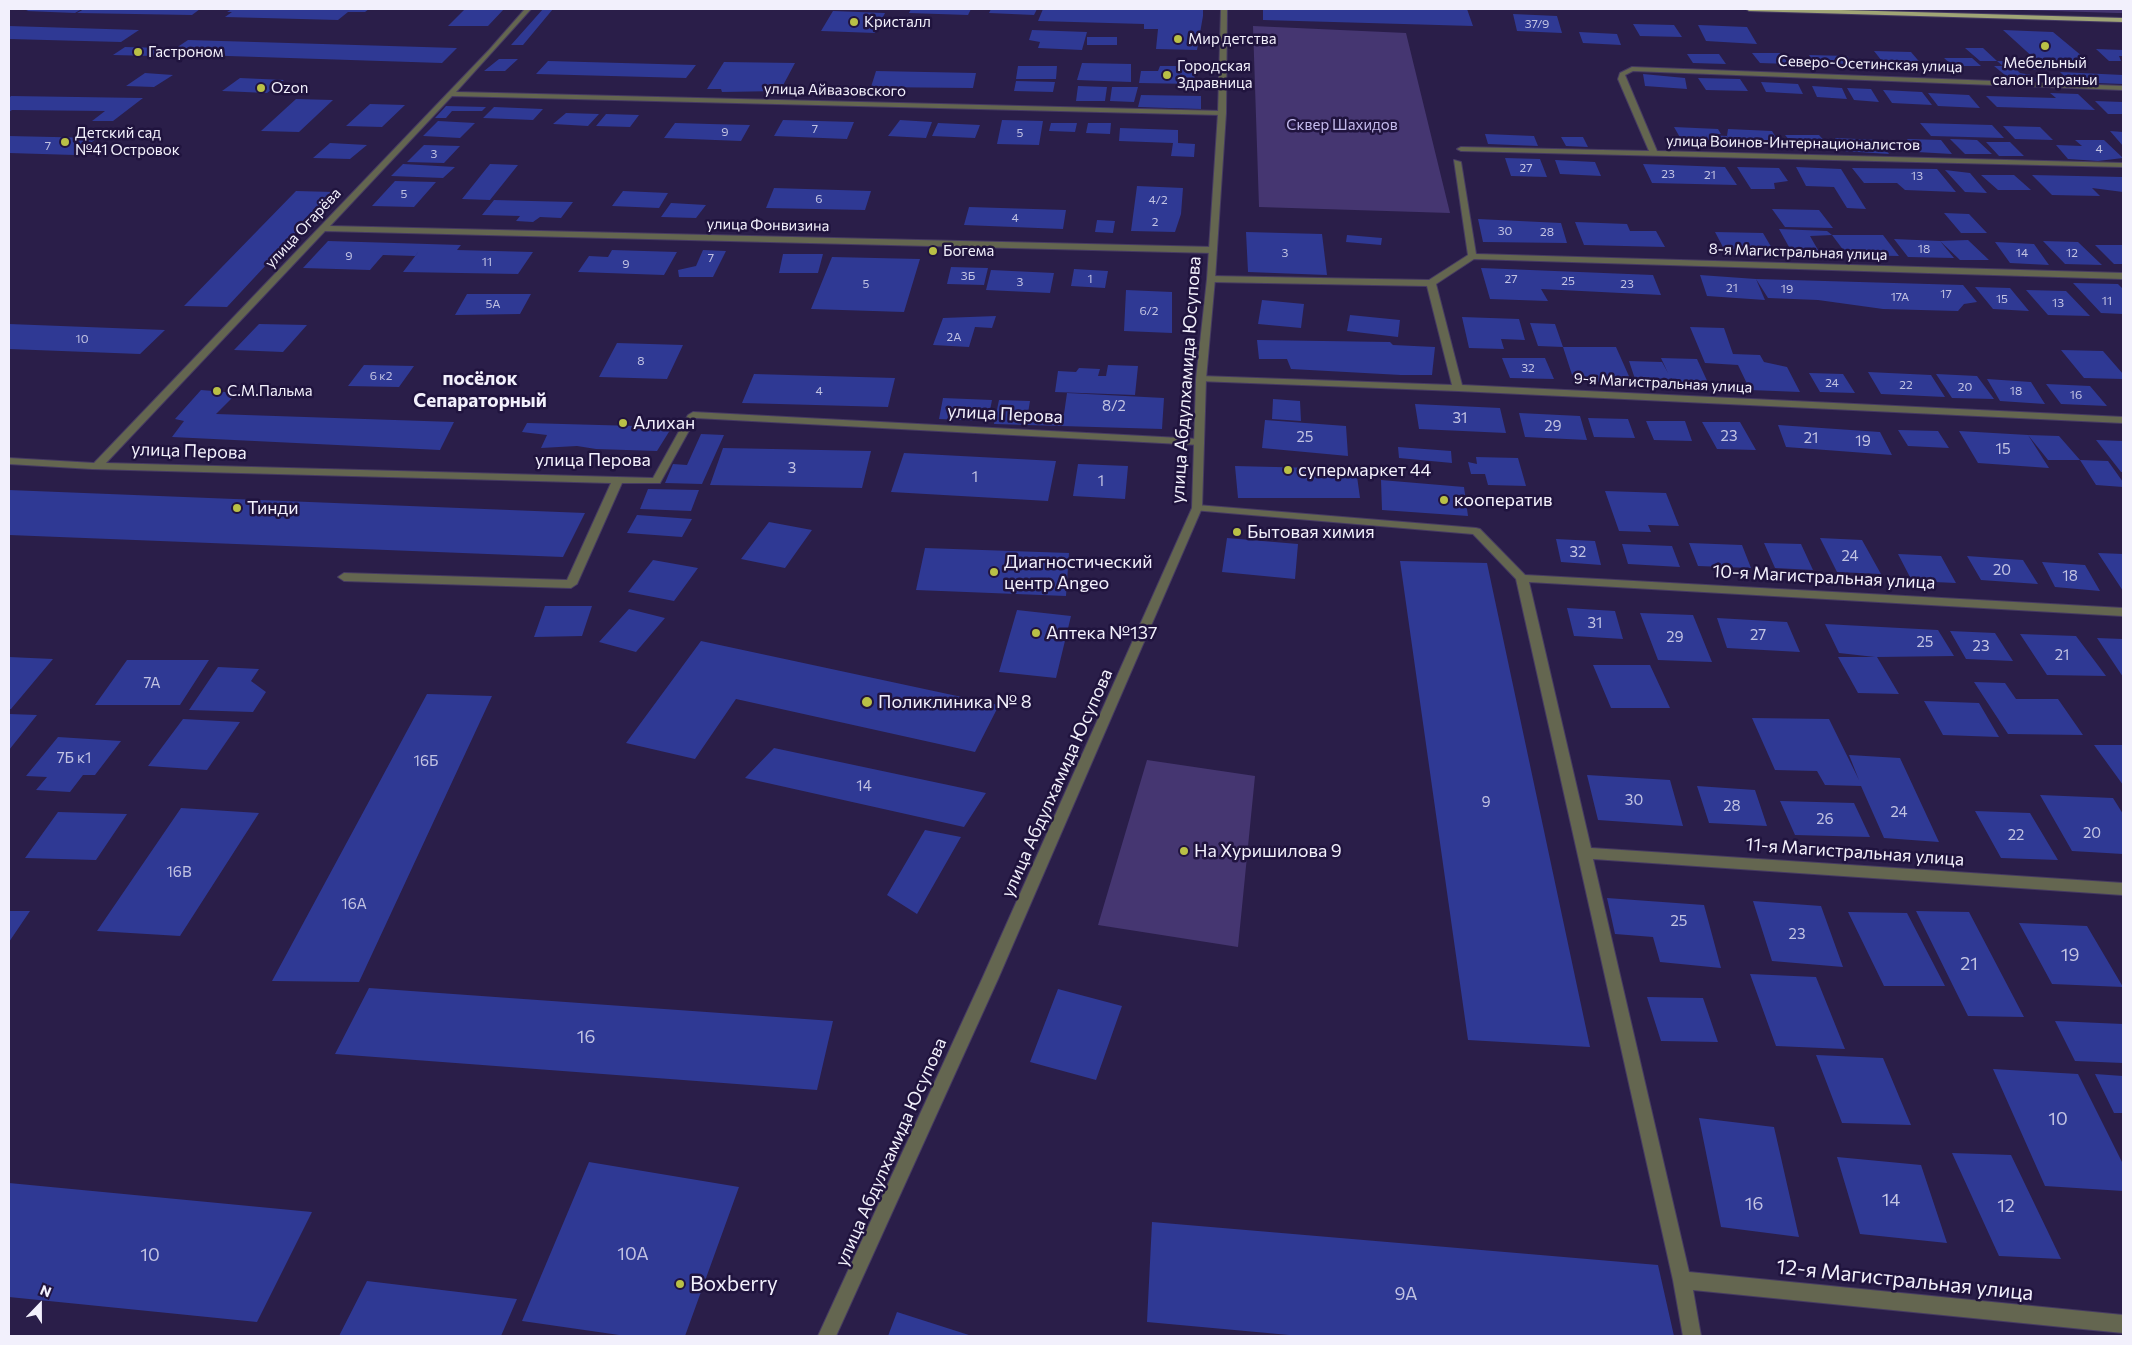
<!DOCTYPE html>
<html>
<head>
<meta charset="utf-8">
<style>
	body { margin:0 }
	#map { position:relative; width:2132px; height:1345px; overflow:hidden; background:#2a1e49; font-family:Commissioner,sans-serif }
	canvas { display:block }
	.frame { position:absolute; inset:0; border:10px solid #f2f0fc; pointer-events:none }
	.north { position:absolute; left:15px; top:1280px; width:50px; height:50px; -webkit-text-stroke:4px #20143e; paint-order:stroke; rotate:22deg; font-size:14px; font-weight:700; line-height:20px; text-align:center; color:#f2f0fc }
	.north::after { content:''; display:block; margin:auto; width:18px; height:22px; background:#f2f0fc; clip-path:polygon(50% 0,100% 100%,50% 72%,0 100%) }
</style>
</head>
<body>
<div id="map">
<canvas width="2132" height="1345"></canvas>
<div class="frame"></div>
<div class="north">N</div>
</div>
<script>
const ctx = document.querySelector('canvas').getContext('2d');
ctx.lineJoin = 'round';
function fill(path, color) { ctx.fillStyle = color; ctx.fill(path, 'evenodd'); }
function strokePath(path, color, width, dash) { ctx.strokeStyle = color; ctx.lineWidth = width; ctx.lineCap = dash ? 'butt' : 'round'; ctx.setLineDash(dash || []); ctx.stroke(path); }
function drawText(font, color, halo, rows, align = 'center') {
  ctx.font = font + ' Commissioner,sans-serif'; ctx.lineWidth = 5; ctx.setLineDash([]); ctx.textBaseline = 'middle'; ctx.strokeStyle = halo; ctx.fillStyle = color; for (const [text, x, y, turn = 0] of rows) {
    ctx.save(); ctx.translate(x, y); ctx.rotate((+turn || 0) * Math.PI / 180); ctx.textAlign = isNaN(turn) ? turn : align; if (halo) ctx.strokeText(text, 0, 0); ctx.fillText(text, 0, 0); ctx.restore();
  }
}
fill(new Path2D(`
	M1991,9H2123V13H2117Z
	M1253,26L1406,33L1450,213L1259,207Z
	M1147,760L1255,776L1238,947L1098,925Z`), '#453671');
fill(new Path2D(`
	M31,9H82L75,13L26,11Z
	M84,9H200L192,15L77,13Z
	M232,9H369L365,12H348L338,20L225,17L232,12H227Z
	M465,9H504L488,26H448Z
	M543,9H553L523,45H511Z
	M911,9H971L968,15L909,13Z
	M991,9H1037L1034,15L989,13Z
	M1043,9H1203V16L1197,50L1156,49L1158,29H1144V24L1038,21Z
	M1263,9H1467L1473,26L1263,20Z
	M833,11L885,13L875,33L821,31Z
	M1513,14L1557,16L1562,33L1517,31Z
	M1633,24L1674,25L1682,37L1640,36Z
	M1698,25L1747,27L1757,44L1706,41Z
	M9,26L139,30L121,42L9,39Z
	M1032,30L1087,32L1082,50L1038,48L1040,42L1029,40Z
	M2003,30L2053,32L2088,61L2036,60Z
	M1579,32L1617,34L1621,45L1583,43Z
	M1087,37H1117V45H1087Z
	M188,40L457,48L442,63L167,54Z
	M125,47L164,48L153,56L113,55Z
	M1965,48H1983L1997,61H1980Z
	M2096,49L2123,50V56H2119L2121,61H2109Z
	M1874,51L1911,52L1923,66L1885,65Z
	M1752,53H1780L1789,64L1760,63Z
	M1687,54H1719L1726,64L1693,63Z
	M1809,55L1847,56L1853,64L1815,63Z
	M1944,58H1972L1981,66H1953Z
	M499,59H518L505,71H484Z
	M548,61L696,65L686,78L536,74Z
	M1997,61L2040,62L2049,70L2016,69L2020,73L2032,75L2039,81L2011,80L1994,66H2003Z
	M724,62L795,63L780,91L722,92L721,89H707Z
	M1082,63L1131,64V82L1077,80Z
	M1018,66H1057L1056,79H1016Z
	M1160,66H1178L1177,69L1195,70L1194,84L1139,83L1141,71H1158Z
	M876,71L976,73L973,88L871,87Z
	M2060,72L2123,75V84L2070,82Z
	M145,73L173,75L154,87L126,86Z
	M1643,74L1685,78L1687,89L1645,86Z
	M240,78L284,80L267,93L222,91Z
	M1698,78L1740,79L1748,91L1706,90Z
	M1016,81L1055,82L1053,92L1014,91Z
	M1761,82L1798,84L1803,94L1766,92Z
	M1078,86L1107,87L1105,101H1076Z
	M1812,86L1842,88L1847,99L1817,97Z
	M1112,87H1138L1134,102L1110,101Z
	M1847,88L1871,89L1879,102L1854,100Z
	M1883,90L1922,92L1932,105L1892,103Z
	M1928,93L1969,95L1980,108L1938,106Z
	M2050,93L2078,94L2095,110L1997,107L1986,96L2056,98Z
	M1141,95L1201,96V109L1138,107Z
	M11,96L143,98L113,121H92L105,111L12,110L9,112V98Z
	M296,99L333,100L299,132L261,131Z
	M2095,101L2123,102V114H2108Z
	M370,104L405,105L382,127L346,126Z
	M446,106L486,107L482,111H452L446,118H435Z
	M494,107L543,109L533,120L483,118Z
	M566,113L599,114L588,126L553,124Z
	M606,114L639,115L630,127L596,126Z
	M783,120L854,122L847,139L774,136Z
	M900,120L932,122L926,138L888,136Z
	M1002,120L1043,121L1039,145L997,144Z
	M438,121L475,123L460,138L423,136Z
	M675,123L710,124L750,125L741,141L664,138Z
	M938,123L980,125L975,138L932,136Z
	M1051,123H1077L1075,132L1049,131Z
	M1088,123H1111L1110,134L1086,133Z
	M1920,123L1992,125L2004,138L1931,136Z
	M2003,126L2040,127L2053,140L2015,139Z
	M1674,127L1718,129L1721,134L1708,135L1727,136L1733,148L1712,147L1706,135L1708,142L1682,141Z
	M1120,128L1178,130V143L1195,144L1194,157L1171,156L1173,143L1119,141Z
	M1728,129L1772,131L1781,146L1735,144L1727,136Z
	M2110,131L2123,132V146Z
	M1485,134L1534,136L1538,146L1488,144Z
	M1785,135H1819L1831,148H1796Z
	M9,136L97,138L75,155L9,153Z
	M1561,137H1583L1588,147L1566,146Z
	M1835,138L1880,140L1889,154L1843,151Z
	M1907,139L1941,140L1952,154L1917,152Z
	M1950,139L1977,140L1992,154H1965Z
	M2075,140H2104L2123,158L2098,161L2068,159L2056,145L2082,146Z
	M1986,142H2010L2024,156H1999Z
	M330,143L367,145L350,159L313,158Z
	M424,145L460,146L444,163L407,162Z
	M1505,158L1540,159L1547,177L1511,176Z
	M1555,160L1595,162L1601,176L1560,174Z
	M403,164L455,167L443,178L391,176Z
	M490,164L518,165L490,200L462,199Z
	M1643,164L1725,167L1737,185L1652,183Z
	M1737,167L1779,168L1788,181L1774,183L1775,189H1751Z
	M1796,167L1841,169L1866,209L1847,208L1834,187L1806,186Z
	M1852,168L1937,169L1956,192L1905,190L1897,183H1864Z
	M1945,170L1970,173L1987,193L1965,192Z
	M1981,175H2014L2031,190H1998Z
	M2032,175L2123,177V192L2092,188L2100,196L2052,195Z
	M395,181L436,182L414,207L372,206Z
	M1137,186L1183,188L1181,214L1175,232L1131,231Z
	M774,188L871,191L865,210L766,208Z
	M296,191L334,192L227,307L184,306Z
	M623,191L668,193L659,208L612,206Z
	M494,200L532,201L573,202L561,218L540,217L533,222L516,221L520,216L482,215Z
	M671,203L706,205L696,218L661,217Z
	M969,207L1066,210L1063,229L964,225Z
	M1772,209L1819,210L1833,228L1785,227Z
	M1944,213L1969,214L1987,233H1961Z
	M1478,219L1561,223L1567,243L1483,242Z
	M1097,220L1115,221L1113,233L1095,232Z
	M1575,222L1627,224L1630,231H1656L1665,247L1584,245Z
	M1779,229L1827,231L1832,235L1810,236L1822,257L1794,256Z
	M1246,232L1322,234L1327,275L1248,272Z
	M1715,232L1763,233L1773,250L1724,249Z
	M1347,235L1382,238L1381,245L1346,242Z
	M1832,235H1883L1899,256L1847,255Z
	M1894,239L1940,241L1954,258L1908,257Z
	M1968,240L1989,260H1960L1940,241Z
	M328,241L461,245L457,250L533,252L518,274L403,272L419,251L415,256L383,255L370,270L303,268Z
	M2043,241L2078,242L2102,265L2065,264Z
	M1995,242L2034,244L2049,265L2010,263Z
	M2095,245H2123V264H2114Z
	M612,250L677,252L664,275L578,272L589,256L608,257Z
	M703,250L726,251L713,277H679L678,270L696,266Z
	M783,254H823L818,273H779Z
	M832,257L920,259L904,312L811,309Z
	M951,267L988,268L984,285L947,284Z
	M1481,268L1653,275L1661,295L1541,289L1548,301L1490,299Z
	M1074,269L1108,271L1105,288L1071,286Z
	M991,270L1054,273L1050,293L986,290Z
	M1700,275L1756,279L1765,300L1707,296Z
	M1756,279L1963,285L1977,302L1964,304L1958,311L1883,309L1818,300L1768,298Z
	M2073,283L2118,284L2123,289V314L2101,313Z
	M1975,287L2010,288L2029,311L1993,309Z
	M1126,290L1172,292V333L1124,331Z
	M2026,290L2066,291L2090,316L2048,315Z
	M467,294H531L520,314L455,315Z
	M1262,300L1304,304L1301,328L1258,324Z
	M1350,315L1400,320L1398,337L1347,331Z
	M996,316L992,328L975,327L969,347L933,345L943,318Z
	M1462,317L1519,319L1525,340L1501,339L1504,349L1469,348Z
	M1530,323L1555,324L1563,347L1538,346Z
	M9,324L165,330L140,354L9,349Z
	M259,324L307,325L283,352L234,350Z
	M1690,327L1724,328L1733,354L1760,355L1764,362L1787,367L1800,392L1750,390L1738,365L1705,363Z
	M1257,340L1390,342L1393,345L1435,347L1432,375H1401L1291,369L1287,359H1259Z
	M617,343L683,345L667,379L599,377Z
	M1563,347H1616L1632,383L1574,381Z
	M2061,350L2103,351L2123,374V379L2084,378Z
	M1502,358H1545L1554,379L1510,378Z
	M1661,358L1697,359L1710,387L1637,385L1629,361L1662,362L1668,373Z
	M364,365L414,366L399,387L348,386Z
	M1108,365L1138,366L1135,395L1055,392L1058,371L1076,372L1079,368L1100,369L1098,376H1106Z
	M1868,372L1931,375L1945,397L1881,394Z
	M1809,373L1843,374L1855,393L1820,392Z
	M754,374L895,378L888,407L742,403Z
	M1936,374L1977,376L1994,399L1952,398Z
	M1987,379L2031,382L2045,404L2000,401Z
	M2046,384L2090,386L2107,406L2061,404Z
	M201,390L237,393L216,414L454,422L440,450L172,437L184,421L175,419Z
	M1067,393L1164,398L1162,429L994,424L999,400L1030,401L1028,413L1064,414Z
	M943,398L992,400L988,421L939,419Z
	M1273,399L1300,401L1301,421L1272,419Z
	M1415,404L1500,408L1506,433L1419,429Z
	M1519,413L1580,416L1587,440L1525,437Z
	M1588,418L1628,419L1635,438L1594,437Z
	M1265,420L1346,426L1348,456L1262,448Z
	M1646,421H1685L1692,441L1654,440Z
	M1702,422H1740L1756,450L1717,449Z
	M527,423L672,427L657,451L596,449L577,446L541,448L547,435L522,432Z
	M1778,425L1880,432L1892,455L1786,447Z
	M1898,430L1938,431L1949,448L1908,446Z
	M1959,431L2028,435L2049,468L1978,463Z
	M701,434L724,435L702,484L665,483L673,464L687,465Z
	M2028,435L2059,436L2080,460H2048Z
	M2096,440L2123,441V472H2121Z
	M1398,447L1451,451L1452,463L1399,458Z
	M723,448L871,451L862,488L710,485Z
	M904,453L1056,461L1048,501L891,492Z
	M1476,457L1518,458L1526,486L1488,485L1485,474H1471L1468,462L1477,464Z
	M2080,460L2108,461L2123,482V487L2096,485Z
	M1078,464L1128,466L1125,499L1073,496Z
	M1235,466L1356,469L1360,498H1238Z
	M1381,480L1464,487L1468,516L1382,510Z
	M648,489L699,490L691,511L640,509Z
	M9,490L585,513L563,557L9,535Z
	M1605,491L1666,493L1679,526L1648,525L1651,532L1619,531Z
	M637,515L692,519L682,537L627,533Z
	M769,522L812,530L785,568L741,559Z
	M1227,538L1298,544L1295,579L1222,572Z
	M1820,538L1862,540L1881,574L1837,572Z
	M1556,539L1595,541L1601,565L1561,562Z
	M1689,543L1742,545L1751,568L1698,566Z
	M1764,543L1801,544L1813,570L1775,568Z
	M1622,544L1672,546L1680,567L1628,564Z
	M925,548L1069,553L1066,596L916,590Z
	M2098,553L2123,554V591Z
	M1898,554L1941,556L1956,583L1912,581Z
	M1967,556L2023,560L2038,584L1981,580Z
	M653,560L698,568L674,601L628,592Z
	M1400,561L1487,563L1590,1047L1468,1040Z
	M2042,562L2085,565L2100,591L2055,587Z
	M545,606H592L582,636L534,637Z
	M1567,608L1615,611L1623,639L1574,636Z
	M629,609L665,618L636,652L599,642Z
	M1017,610L1071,616L1056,678L999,672Z
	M1640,613L1693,615L1712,662L1658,660Z
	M1717,618L1787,622L1800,652L1727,648Z
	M1825,624L1938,630L1954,656L1877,657L1899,694L1858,693L1838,657H1875L1839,653Z
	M1950,631L1995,633L2013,661L1966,659Z
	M2020,634L2076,636L2106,676L2047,675Z
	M2097,638L2123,639V677Z
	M701,641L999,705L975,752L736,699L695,759L626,743Z
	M9,657L53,659L11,709H9Z
	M127,660H209L180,705H95Z
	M1593,665H1650L1670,708H1611Z
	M218,667L259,669L251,681L266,692L253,712L189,710Z
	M1974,682L2005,683L2016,699H2058L2083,735L2008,734Z
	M427,694L492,696L359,982L272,981Z
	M1924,701L1979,703L1999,737L1943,735Z
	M9,714L37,715L9,750Z
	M1752,718L1829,719L1859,780L1849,755L1900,758L1939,842L1884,838L1861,786L1825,785L1817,771L1775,770Z
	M183,719L240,722L207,770L148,766Z
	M58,737L121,741L95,775H83L70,792L36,790L47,777L26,776Z
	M2094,745H2123V785Z
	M774,748L986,793L964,827L745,778Z
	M1587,775L1670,780L1683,826L1598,820Z
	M1697,786L1755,790L1767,826L1709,823Z
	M2040,795L2113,798L2123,814V854L2072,851Z
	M1780,801L1854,803L1870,837L1795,835Z
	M181,808L259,813L180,936L97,931Z
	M1975,811L2030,813L2058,860L2001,858Z
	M58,812L127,814L96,860L25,858Z
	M925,830L961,837L917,914L887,895Z
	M1607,898L1704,905L1721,968L1660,962L1653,937L1615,934Z
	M1753,901L1821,906L1843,967L1772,961Z
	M9,911H30L9,942Z
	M1916,911L1969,912L2024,1017L1968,1016Z
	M1848,912L1907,913L1945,986H1884Z
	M2019,923L2087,926L2123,987L2052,984Z
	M1750,974L1816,977L1845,1049L1776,1046Z
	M369,988L833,1021L817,1090L335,1054Z
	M1058,989L1122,1006L1096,1080L1030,1062Z
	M1647,997L1703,998L1718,1042L1661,1041Z
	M2055,1021L2123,1024V1063L2075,1061Z
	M1816,1055L1883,1058L1911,1125L1842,1123Z
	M1993,1069L2078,1074L2123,1164V1191L2045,1186Z
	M2095,1074L2123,1076V1113H2114Z
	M1699,1118L1774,1127L1799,1237L1721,1227Z
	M1952,1153L2011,1155L2061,1259L1999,1256Z
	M1837,1157L1921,1165L1947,1243L1860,1234Z
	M589,1162L739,1187L685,1336H626L522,1321Z
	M9,1183L312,1212L257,1322L9,1297Z
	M1152,1222L1658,1265L1674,1336H1300L1147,1322Z
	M367,1281L517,1299L501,1336H339Z
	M897,1312L972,1336H888Z`), '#2f3994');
const minor = new Path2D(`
	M525,9H531L456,92L1222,111L1226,113L1222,115L452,96L330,226L1213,247L1217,250L1213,253L325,231L106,463L653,478L688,415L693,412L1199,439L1204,442L1199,445L696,418L660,483H622L577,584L571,588L344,581L338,577L344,573L567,580L611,483L92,469L9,464V458L94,463L489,50Z
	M1632,67L2123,86V90L1633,71L1625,75L1657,151L2123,163V167L1461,151L1457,149L1461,147L1649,151L1618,79L1620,73Z
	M1454,160L1461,162L1476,254L2123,273V279L1474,259L1436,284L1462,385L2123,417V423L1458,391L1198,381V377L1201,376L1452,385L1427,286L1211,282L1207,279L1211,276L1429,280L1468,255Z
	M1197,505L1476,528L1480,529L1525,575L2123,608V616L1529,582L1591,848L2123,883V895L1593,859L1689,1272L2123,1315V1333L1693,1290L1701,1336H1683L1673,1280L1516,579L1473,534L1193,510L1192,508L1193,506Z`);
const tertiary = new Path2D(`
	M1221,9H1227L1226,113L1215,279L1206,379L1202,508L998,979L836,1336H818L982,979L1192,508L1196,379L1207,279L1218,113Z`);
const primary = new Path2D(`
	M1746,9H1806L2123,18V22L1749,11Z`);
strokePath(minor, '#463b62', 2);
strokePath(tertiary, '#463b62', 2);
strokePath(primary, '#463b62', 2);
fill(minor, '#646650');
fill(tertiary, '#646650');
fill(primary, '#a0a576');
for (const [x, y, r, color] of [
	[854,22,5,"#b9c046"],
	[1178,39,5,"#b9c046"],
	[2045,46,5,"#b9c046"],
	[138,52,5,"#b9c046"],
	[1167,75,5,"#b9c046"],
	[261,88,5,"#b9c046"],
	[65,142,5,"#b9c046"],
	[933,251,5,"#b9c046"],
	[217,391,5,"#b9c046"],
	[623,423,5,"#b9c046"],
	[1288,470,5,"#b9c046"],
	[1444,500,5,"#b9c046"],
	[237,508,5,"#b9c046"],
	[1237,532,5,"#b9c046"],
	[994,572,5,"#b9c046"],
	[1036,633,5,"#b9c046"],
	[867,702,6,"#b9c046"],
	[1184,851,5,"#b9c046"],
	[680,1284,5,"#b9c046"]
]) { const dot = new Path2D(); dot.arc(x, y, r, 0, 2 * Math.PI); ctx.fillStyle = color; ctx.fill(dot); strokePath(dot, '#20143e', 2); }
drawText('12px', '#c1c2e2', null, [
	["37/9",1537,24],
	["7",815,129],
	["9",725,132],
	["5",1020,133],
	["7",48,146],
	["4",2099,149],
	["3",434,154],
	["27",1526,168],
	["23",1668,174],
	["21",1710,175],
	["13",1917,176],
	["5",404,194],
	["6",819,199],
	["4/2",1158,200],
	["4",1015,218],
	["2",1155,222],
	["30",1505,231],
	["28",1547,232],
	["18",1924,249],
	["3",1285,253],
	["14",2022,253],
	["12",2072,253],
	["9",349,256],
	["7",711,258],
	["11",487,262],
	["9",626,264],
	["3Б",968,276],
	["1",1090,279],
	["27",1511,279],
	["25",1568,281],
	["3",1020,282],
	["5",866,284],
	["23",1627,284],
	["21",1732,288],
	["19",1787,289],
	["17",1946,294],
	["17А",1900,297],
	["15",2002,299],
	["11",2107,301],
	["13",2058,303],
	["5А",493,304],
	["6/2",1149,311],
	["2А",954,337],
	["10",82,339],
	["8",641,361],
	["32",1528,368],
	["6 к2",381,376],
	["24",1832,383],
	["22",1906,385],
	["20",1965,387],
	["4",819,391],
	["18",2016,391],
	["16",2076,395]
]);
drawText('15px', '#f2f0fc', '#20143e', [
	["Кристалл",864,22],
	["Мир детства",1188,39],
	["Гастроном",148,52],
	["Мебельный",2045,63,"center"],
	["салон Пираньи",2045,80,"center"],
	["Городская",1177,66],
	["Здравница",1177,83],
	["Ozon",271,88],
	["Детский сад",75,133],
	["№41 Островок",75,150],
	["Богема",943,251],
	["С.М.Пальма",227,391]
], 'left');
drawText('15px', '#f2f0fc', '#20143e', [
	["Северо-Осетинская улица",1870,64,2],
	["улица Айвазовского",835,90,1],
	["улица Воинов-Интернационалистов",1793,143,1],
	["улица Фонвизина",768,225,1],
	["улица Огарёва",303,228,-47],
	["8-я Магистральная улица",1798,252,2],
	["9-я Магистральная улица",1663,383,3]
]);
drawText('15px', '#c4bbed', '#20143e', [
	["Сквер Шахидов",1342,125]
]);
drawText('15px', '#c1c2e2', null, [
	["8/2",1114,406],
	["31",1460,418],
	["29",1553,426],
	["23",1729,436],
	["25",1305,437],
	["21",1811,438],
	["19",1863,441],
	["15",2003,449],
	["3",792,468],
	["1",975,477],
	["1",1101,481],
	["32",1578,552],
	["24",1850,556],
	["20",2002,570],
	["18",2070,576],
	["31",1595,623],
	["27",1758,635],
	["29",1675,637],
	["25",1925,642],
	["23",1981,646],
	["21",2062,655],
	["7А",152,683],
	["7Б к1",74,758],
	["16Б",426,761],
	["14",864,786],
	["30",1634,800],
	["9",1486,802],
	["28",1732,806],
	["24",1899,812],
	["26",1825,819],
	["20",2092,833],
	["22",2016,835],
	["16В",179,872],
	["16А",354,904],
	["25",1679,921],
	["23",1797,934]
]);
drawText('18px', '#f2f0fc', '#20143e', [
	["улица Абдулхамида Юсупова",1186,380,-86],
	["улица Перова",1005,414,3],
	["улица Перова",189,451,2],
	["улица Перова",593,460],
	["10-я Магистральная улица",1824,577,3],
	["улица Абдулхамида Юсупова",1057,783,-66],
	["11-я Магистральная улица",1855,852,4],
	["улица Абдулхамида Юсупова",891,1152,-66]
]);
drawText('18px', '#f2f0fc', '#20143e', [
	["Алихан",633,423],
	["супермаркет 44",1298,470],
	["кооператив",1454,500],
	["Тинди",247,508],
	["Бытовая химия",1247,532],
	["Диагностический",1004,562],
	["центр Angeo",1004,583],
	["Аптека №137",1046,633],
	["Поликлиника № 8",878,702],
	["На Хуришилова 9",1194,851]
], 'left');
drawText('18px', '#c1c2e2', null, [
	["19",2070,955],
	["21",1969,964],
	["16",586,1037],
	["10",2058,1119],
	["14",1891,1200],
	["16",1754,1204],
	["12",2006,1206],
	["10А",633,1254],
	["10",150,1255],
	["9А",1406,1294]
]);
drawText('bold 19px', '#f2f0fc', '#20143e', [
	["посёлок",480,379],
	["Сепараторный",480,401]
]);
drawText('21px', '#f2f0fc', '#20143e', [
	["12-я Магистральная улица",1905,1280,6]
]);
drawText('21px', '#f2f0fc', '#20143e', [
	["Boxberry",690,1284]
], 'left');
</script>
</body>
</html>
